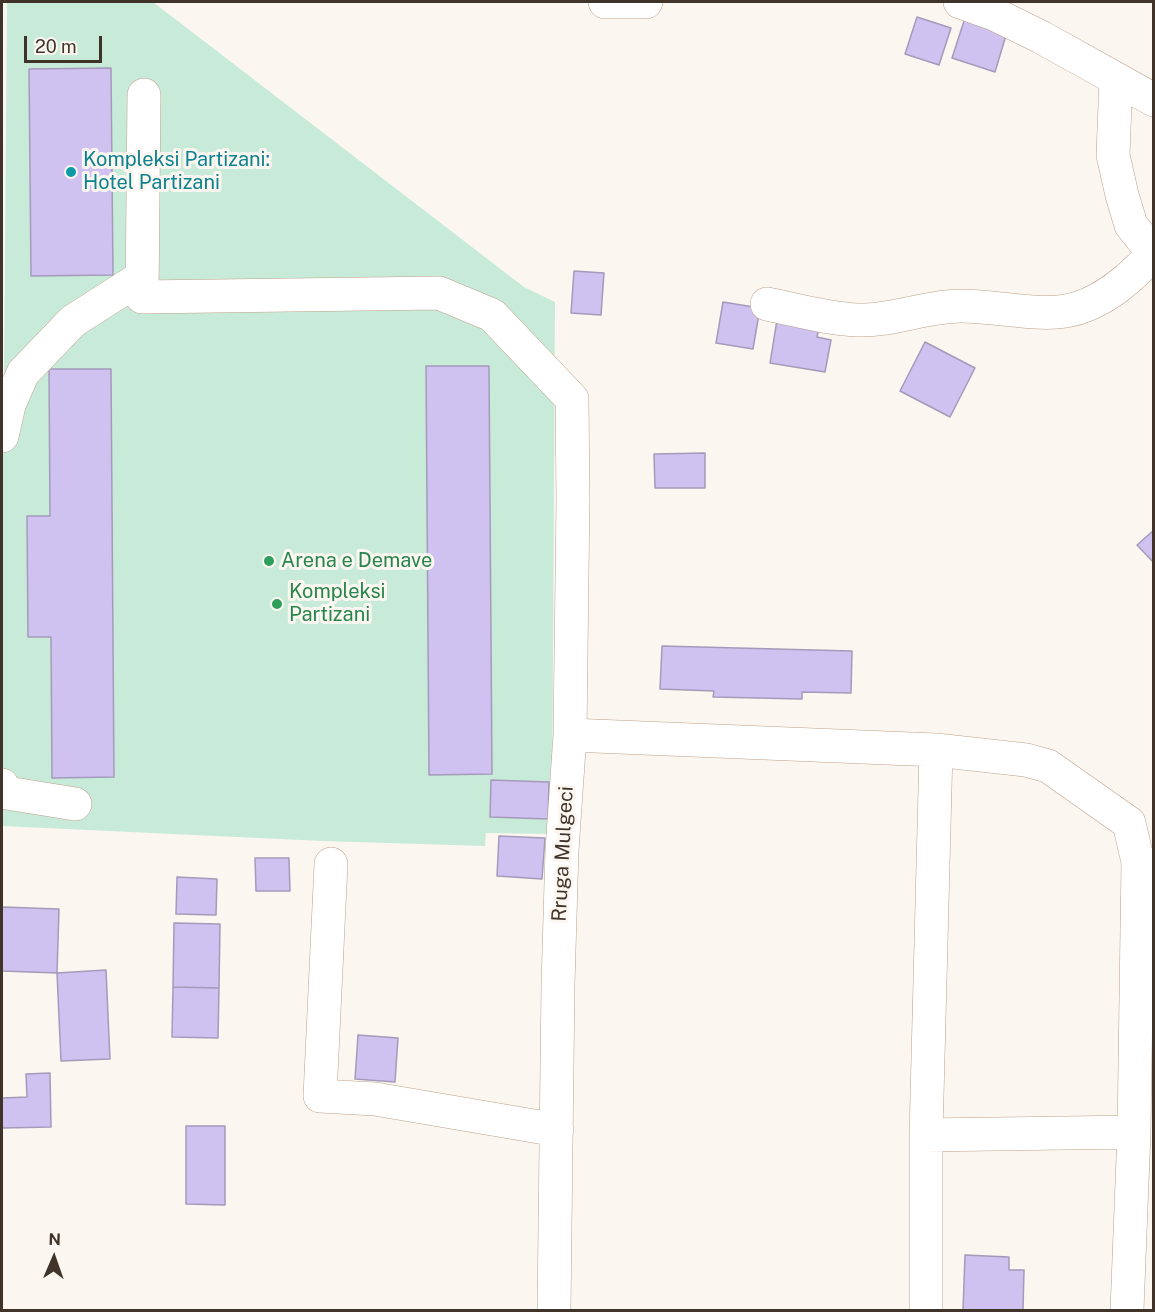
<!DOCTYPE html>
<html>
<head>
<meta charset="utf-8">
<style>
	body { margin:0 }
	#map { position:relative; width:1155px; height:1312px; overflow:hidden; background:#fcf6f1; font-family:"Public Sans",sans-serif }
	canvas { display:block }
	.frame { position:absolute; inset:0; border:3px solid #40342a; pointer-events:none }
	.north { position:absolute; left:24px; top:1228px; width:60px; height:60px; -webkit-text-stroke:4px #fcf6f1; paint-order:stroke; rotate:2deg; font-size:16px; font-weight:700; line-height:24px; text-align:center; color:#40342a }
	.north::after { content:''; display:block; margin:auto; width:21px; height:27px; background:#40342a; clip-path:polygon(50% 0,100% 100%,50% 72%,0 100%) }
	.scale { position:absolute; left:24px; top:36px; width:78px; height:27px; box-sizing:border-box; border:3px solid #40342a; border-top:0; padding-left:8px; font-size:18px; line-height:21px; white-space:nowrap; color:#40342a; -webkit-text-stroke:4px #fcf6f1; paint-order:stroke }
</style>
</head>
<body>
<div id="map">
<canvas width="1155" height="1312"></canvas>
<div class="frame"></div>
<div class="north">N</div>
<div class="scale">20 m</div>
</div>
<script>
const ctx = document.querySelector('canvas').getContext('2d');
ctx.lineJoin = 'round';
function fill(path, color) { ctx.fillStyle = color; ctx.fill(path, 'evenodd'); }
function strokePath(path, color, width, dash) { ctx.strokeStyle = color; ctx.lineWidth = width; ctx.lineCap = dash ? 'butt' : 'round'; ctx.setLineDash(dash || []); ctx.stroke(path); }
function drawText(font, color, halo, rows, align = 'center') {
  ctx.font = font + ' "Public Sans",sans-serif'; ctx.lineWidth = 6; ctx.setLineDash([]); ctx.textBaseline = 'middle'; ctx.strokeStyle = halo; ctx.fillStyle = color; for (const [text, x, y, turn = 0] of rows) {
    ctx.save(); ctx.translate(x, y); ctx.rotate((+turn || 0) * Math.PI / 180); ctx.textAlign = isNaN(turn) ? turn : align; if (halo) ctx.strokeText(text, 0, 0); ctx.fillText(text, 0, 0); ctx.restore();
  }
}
fill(new Path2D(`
	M7,2H153L524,287L555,302L552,834L486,833L485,846L322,841L2,826V381H4Z`), '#c8ebd9');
const building = new Path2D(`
	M917,17L951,28L939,65L905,54Z
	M965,18L1007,32L995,72L952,58Z
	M111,68L113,275L31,276L29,69Z
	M574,271L604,273L601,315L571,313Z
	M723,302L760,308L753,349L716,343Z
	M777,320L819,327L817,337L831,340L825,372L770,363Z
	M925,342L975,368L950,417L900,391Z
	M426,366H489L492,774L429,775Z
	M49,369H111L114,777L52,778L51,637H28L27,516H50Z
	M705,453V488H655L654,454Z
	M1154,530V563L1137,545Z
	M662,646L852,651L851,693L802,692V699L713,697L714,691L660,689Z
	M491,780L549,782L548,819L490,817Z
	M499,836L545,838L542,879L497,876Z
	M255,858H289L290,891H256Z
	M177,877L217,879L216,915L176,914Z
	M2,907L59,909L57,973L2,971Z
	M174,923L220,924L219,988L173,987Z
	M106,970L110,1059L61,1061L57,973Z
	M173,987L219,988L218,1038L172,1037Z
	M358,1035L398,1038L395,1082L355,1079Z
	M50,1073L51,1127L2,1128V1098L27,1097L26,1074Z
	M186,1126H225V1205L186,1204Z
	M965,1255L1009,1257V1270H1024L1023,1310H963Z`);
fill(building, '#cfc1f0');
strokePath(building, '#a49bba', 1.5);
const minor = new Path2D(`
	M605,2H646
	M960,2L994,14L1041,37L1154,100
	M1116,79L1113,155L1122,195L1131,225L1154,254
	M144,95L142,297L439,293L492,315L572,399L573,499L570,735L562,850L558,984L554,1310
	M767,304C797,310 828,319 858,320C893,321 926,306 961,306C994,306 1035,316 1066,311C1101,305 1130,279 1153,254
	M2,436L9,405L23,373L73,321L142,277
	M570,735L936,750L1026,760L1048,766L1129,823L1138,862L1154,866
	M2,785L7,793L75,804
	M331,864L320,1096L375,1099L557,1130
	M926,1135L1134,1132
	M926,1310V1135L936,750
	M1127,1310L1134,1132L1138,862`);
strokePath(minor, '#bca189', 34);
strokePath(minor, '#fff', 33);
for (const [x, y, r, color] of [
	[71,172,6,"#0f9aa8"],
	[269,561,6,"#2e9e5b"],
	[277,604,6,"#2e9e5b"]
]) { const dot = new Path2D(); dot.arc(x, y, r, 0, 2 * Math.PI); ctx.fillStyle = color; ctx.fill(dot); strokePath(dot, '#fcf6f1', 2); }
drawText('20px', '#0d838f', '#fcf6f1', [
	["Kompleksi Partizani:",83,160],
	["Hotel Partizani",83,183]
], 'left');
drawText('20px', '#27864d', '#fcf6f1', [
	["Arena e Demave",281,561],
	["Kompleksi",289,592],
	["Partizani",289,615]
], 'left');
drawText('20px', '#40342a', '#fcf6f1', [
	["Rruga Mulgeci",563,854,-87]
]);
</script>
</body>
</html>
